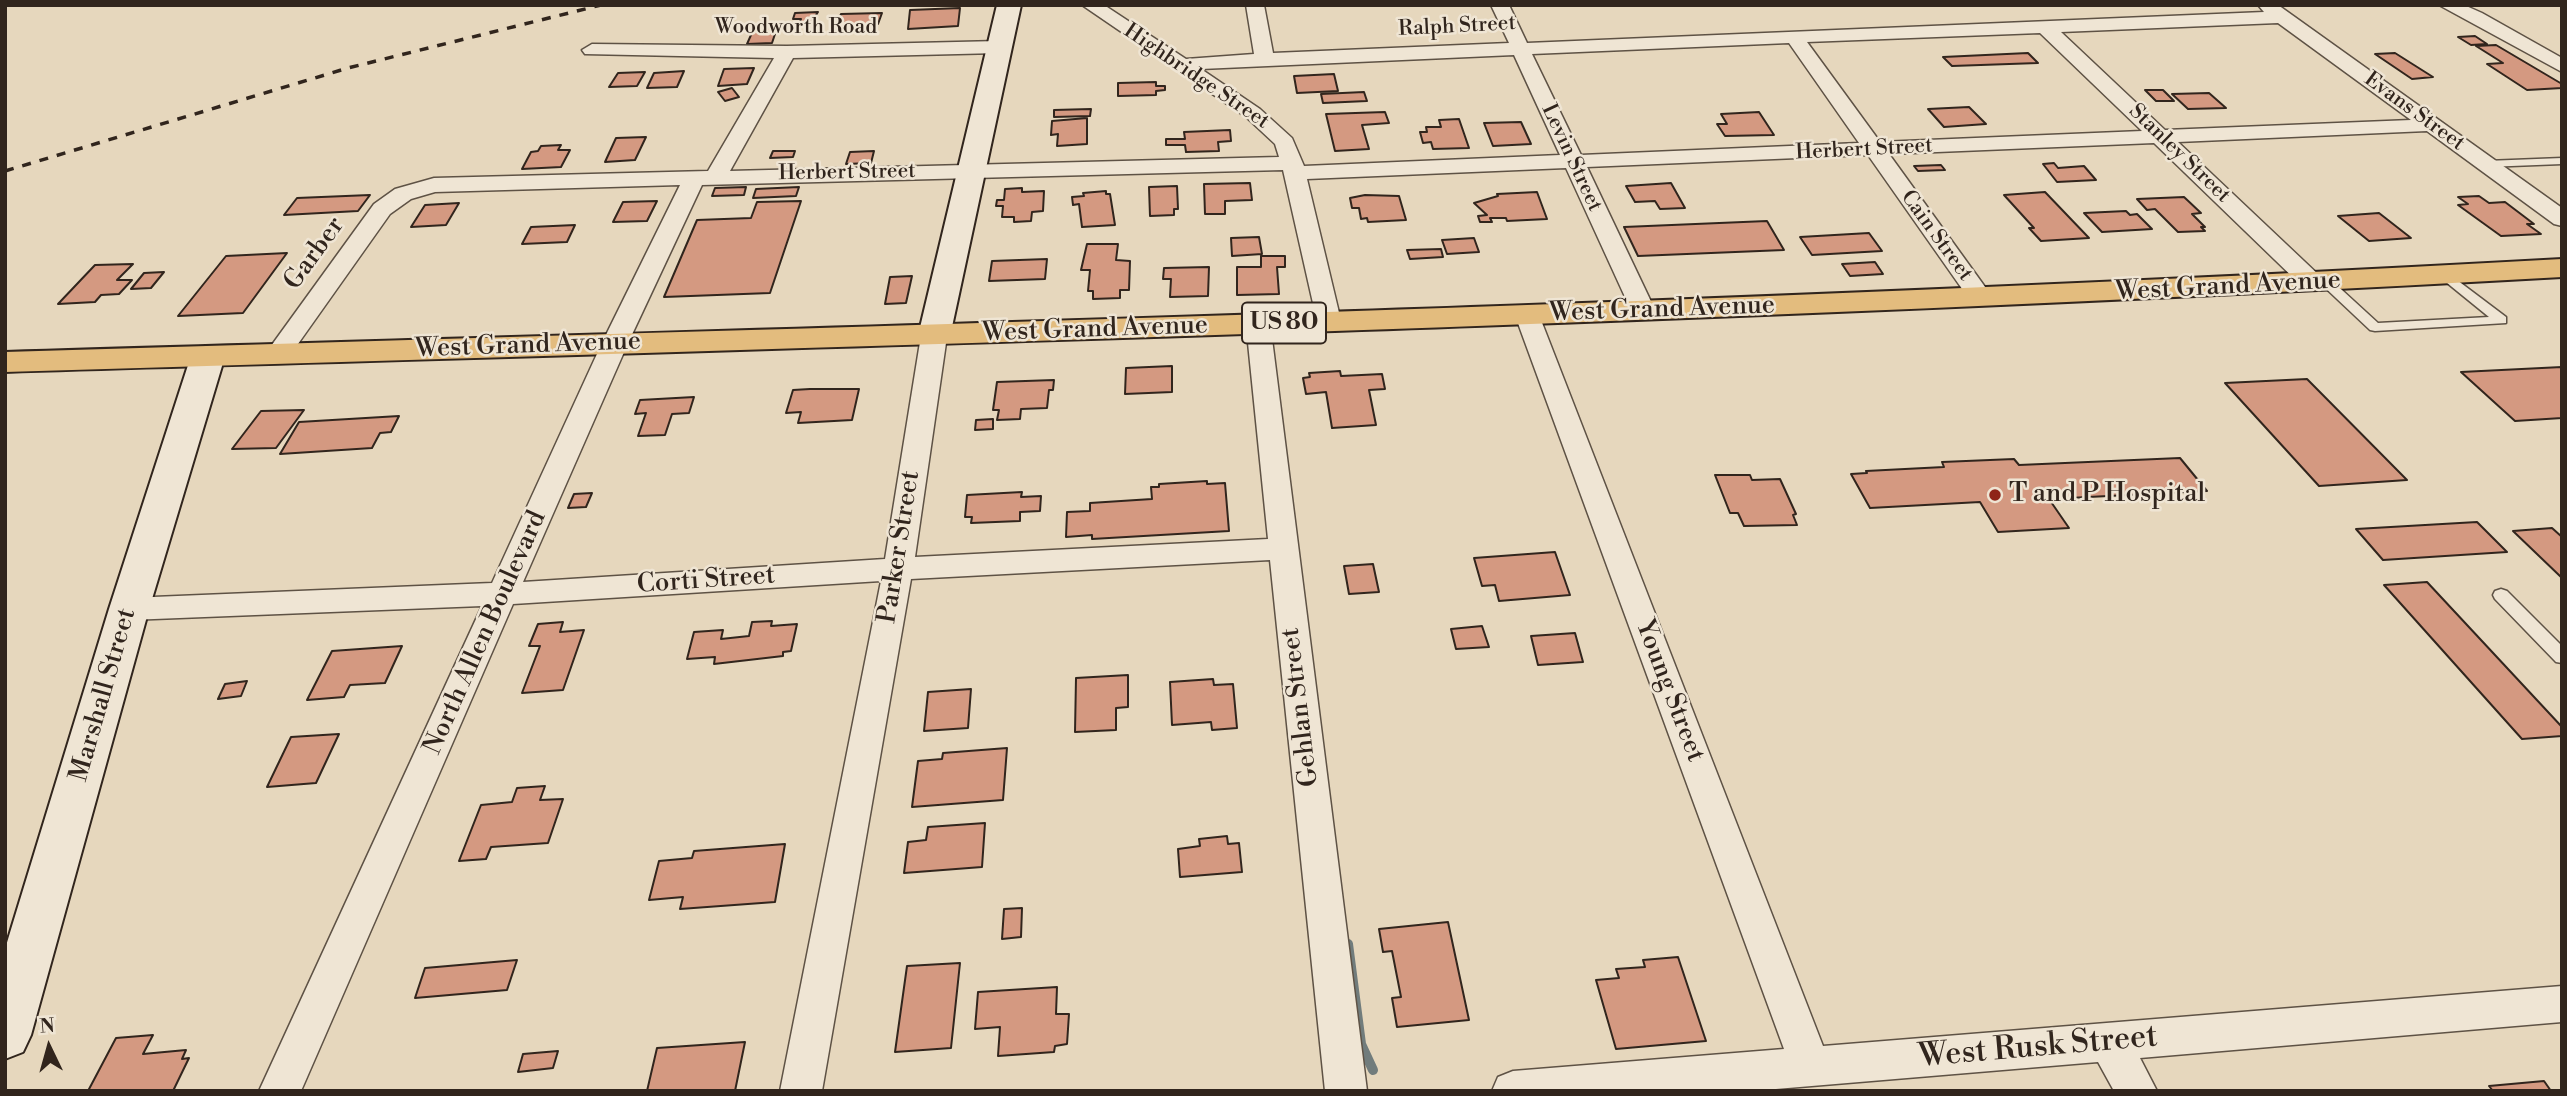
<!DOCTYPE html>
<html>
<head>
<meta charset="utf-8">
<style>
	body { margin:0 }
	#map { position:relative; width:2567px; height:1096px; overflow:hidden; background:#e6d7bd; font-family:"Libre Bodoni",serif }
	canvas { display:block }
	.frame { position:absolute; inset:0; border:7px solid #31251d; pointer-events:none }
	.north { position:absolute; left:14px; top:1012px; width:70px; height:70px; -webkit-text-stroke:5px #efe5d4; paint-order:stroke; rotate:355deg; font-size:19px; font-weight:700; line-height:28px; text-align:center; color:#31251d }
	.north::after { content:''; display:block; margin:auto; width:24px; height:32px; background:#31251d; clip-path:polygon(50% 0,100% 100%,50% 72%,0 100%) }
</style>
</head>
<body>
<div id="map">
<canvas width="2567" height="1096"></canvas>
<div class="frame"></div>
<div class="north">N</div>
</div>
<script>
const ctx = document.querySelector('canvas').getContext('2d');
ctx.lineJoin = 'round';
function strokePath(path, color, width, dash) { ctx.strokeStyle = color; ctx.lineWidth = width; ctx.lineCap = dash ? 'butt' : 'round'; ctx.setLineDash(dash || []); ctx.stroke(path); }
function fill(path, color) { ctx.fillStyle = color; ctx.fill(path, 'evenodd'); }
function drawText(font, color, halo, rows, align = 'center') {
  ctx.font = font + ' "Libre Bodoni",serif'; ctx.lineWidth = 5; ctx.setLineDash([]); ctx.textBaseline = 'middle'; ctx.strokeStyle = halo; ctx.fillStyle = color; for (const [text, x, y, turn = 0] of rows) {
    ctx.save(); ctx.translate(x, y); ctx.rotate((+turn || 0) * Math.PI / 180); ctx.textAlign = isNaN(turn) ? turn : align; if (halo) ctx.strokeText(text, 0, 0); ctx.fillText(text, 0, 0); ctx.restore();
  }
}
strokePath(new Path2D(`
	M1348,944L1361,1044L1373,1070`), '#717c7c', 10);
const building = new Path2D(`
	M960,8L958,26L908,29L910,10Z
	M818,12L809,25L799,26L801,19H793L795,13Z
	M882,13L878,24L835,27L841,14Z
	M778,25L772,43L747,44L755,26Z
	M2475,36L2487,44L2471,45L2458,37Z
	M2496,45L2562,84V88L2527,90L2487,64L2503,63L2476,46Z
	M2028,53L2038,63L1952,66L1943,57Z
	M2395,53L2433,77L2412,79L2375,54Z
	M754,68L747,84L718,86L724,69Z
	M684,71L677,87L647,88L654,73Z
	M645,72L637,86L609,87L618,73Z
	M1334,74L1338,91L1297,93L1294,76Z
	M1156,82V86H1165V90L1156,91V95L1118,96V83Z
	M732,88L739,97L725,101L718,92Z
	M2145,90H2163L2174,101H2156Z
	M1364,92L1367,101L1323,103L1321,94Z
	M2209,93L2226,108L2188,109L2172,94Z
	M1969,107L1986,124L1944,127L1928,109Z
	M1091,109L1090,116L1054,117V110Z
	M1385,112L1389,123L1362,125L1369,149L1335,151L1326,114Z
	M1759,112L1774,135L1725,136L1717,124H1727L1721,114Z
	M1087,118V144L1057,146L1058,134L1051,135L1052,121Z
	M1459,119L1469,148L1433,149L1431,142L1423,143L1420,132H1427L1426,127H1441L1439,120Z
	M1521,122L1531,144L1493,146L1484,123Z
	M1230,130L1231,141L1218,142L1219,151L1186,152L1185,145H1166V139H1185L1184,132Z
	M646,137L635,160L605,162L616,138Z
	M561,145L558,150H570L561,167L522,169L531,152L538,151L541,146Z
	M773,151H795L793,157L770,158Z
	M874,151L871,163L846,164L850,152Z
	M2054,163L2058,168L2084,166L2096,180L2057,182L2043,164Z
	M1941,165L1945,170L1918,171L1914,166Z
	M1250,183L1252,200L1225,201V214H1205L1204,184Z
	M1671,183L1685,208L1660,209L1655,201L1635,202L1626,186Z
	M1177,186L1178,209H1174V215L1150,216L1149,187Z
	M746,187L744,195L712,196L715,188Z
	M799,187L796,196L753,198L756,189Z
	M1022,188V192L1044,191L1043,211L1032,212L1031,221L1014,222V217H1002L1003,206H996L997,200H1004L1005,189Z
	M1106,191V194H1110L1115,225L1082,227L1079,204L1073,205L1072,197L1084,196L1083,193Z
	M1537,192L1547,219L1507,221L1506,218H1490L1492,222H1480L1478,216L1487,215L1474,203L1498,196L1497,194Z
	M2045,192L2089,238L2041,241L2029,228H2034L2004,195Z
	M370,195L358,211L284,215L297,198Z
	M1365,195L1399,196L1406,220L1368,222L1367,218L1361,219L1359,208H1352L1350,198Z
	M2479,196L2489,203L2505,202L2534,224H2527L2541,234L2501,236L2458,205L2468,204L2458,197Z
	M2184,197L2201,213L2192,214L2205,227H2201L2205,231L2178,232L2155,209L2147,210L2137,199Z
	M657,201L647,221L613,222L623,202Z
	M801,201L770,293L664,297L697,220L751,218L757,202Z
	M459,203L446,225L411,227L425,205Z
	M2126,211L2130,215L2137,214L2152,229L2102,232L2084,213Z
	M2379,213L2411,238L2369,241L2338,216Z
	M1767,221L1784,250L1638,256L1624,227Z
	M575,225L567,242L522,244L531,227Z
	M1869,233L1882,251L1812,255L1800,237Z
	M1259,237L1262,254L1232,256L1231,238Z
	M1474,238L1479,252L1447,254L1442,240Z
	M1087,244H1118L1116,260L1130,261L1129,290H1120V298L1093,299V291H1088L1090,270H1081Z
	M1441,249L1443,257L1410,259L1407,250Z
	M287,253L243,313L178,316L226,256Z
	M1261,256H1285V267H1277L1279,294L1237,295V267H1261Z
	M1047,259L1045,279L989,281L992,261Z
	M1875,262L1883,274L1850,276L1842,264Z
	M133,264L117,280H132L119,294L101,295L95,302L58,304L95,265Z
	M1209,267L1208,296L1170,297L1171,279H1163L1164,268Z
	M164,272L151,288L131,289L144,273Z
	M912,276L906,303L885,304L890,277Z
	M1172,366V392L1125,394L1126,368Z
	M2562,367V418L2515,421L2461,372Z
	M1340,371L1341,376L1382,374L1385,389L1369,390L1376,425L1332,428L1326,392L1306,394L1303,378L1310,377L1309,373Z
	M2307,379L2407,480L2319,486L2225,383Z
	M1054,380L1053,390H1049L1047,408L1021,409L1020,419L997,420L999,410H993L997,382Z
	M810,389H859L852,420L798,423L801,412L786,413L793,390Z
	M694,397L689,413L672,414L665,435L638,436L646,413L635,414L640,400Z
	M304,410L276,448L232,449L261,411Z
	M399,416L391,432L380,433L372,448L280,454L299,422Z
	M993,419V429L975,430L976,420Z
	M2180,458L2207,491L2049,499L2069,528L1998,532L1980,502L1870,508L1851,474L1867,473L1866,471L1944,467L1942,462L2014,459L2019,465Z
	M1715,475H1750L1752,480L1780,479L1796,514L1793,515L1797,525L1744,526L1738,513H1730Z
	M1207,481V484L1225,483L1229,531L1092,539V535L1066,537L1067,512L1090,511V503L1152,499L1151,487H1159V484Z
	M1022,492L1021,497L1041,496L1040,511L1020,512V521L971,523L972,517H965L967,495Z
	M592,493L586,507L568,508L574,494Z
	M2477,522L2507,552L2383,560L2356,529Z
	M2552,528L2562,537V578L2513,531Z
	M1555,552L1570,595L1499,601L1495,585L1482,586L1474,558Z
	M1373,564L1379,592L1349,594L1344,566Z
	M2427,582L2562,727V736L2522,739L2384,585Z
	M772,621L771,626L797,624L791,651L783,652V656L714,664L715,657L687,659L694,632L723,630L721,639L749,636L752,622Z
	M563,622L560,632L584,630L563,690L522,693L540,646H529L538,624Z
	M1482,626L1489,647L1456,649L1451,629Z
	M1575,633L1583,662L1538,665L1531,636Z
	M402,646L385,683L350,685L344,697L307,700L332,651Z
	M1128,675V707L1116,708V730L1075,732L1076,678Z
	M1213,679L1214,685L1233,684L1237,728L1212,730L1211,722L1172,725L1170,682Z
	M247,681L241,696L218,699L225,684Z
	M971,689L968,728L924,731L928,692Z
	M339,734L316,783L267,787L291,737Z
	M1007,748L1003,800L912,807L918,761L942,759L943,753Z
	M545,786L540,800L563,799L548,843L491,847L486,859L459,861L481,805L512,802L517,788Z
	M985,823L982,867L904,873L908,842L926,840L928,827Z
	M1227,836L1228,844L1239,843L1242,872L1180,877L1178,849L1200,846L1199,839Z
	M785,844L775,902L680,909L683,897L649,900L659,861L692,858L694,851Z
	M1022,908L1021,937L1002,939L1004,909Z
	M1448,922L1469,1020L1397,1027L1392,998L1401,997L1392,951L1383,952L1379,929Z
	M1678,957L1706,1041L1616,1049L1596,980L1619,978L1616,969L1645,967L1643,960Z
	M517,960L507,990L415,998L425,968Z
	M960,963L951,1048L895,1052L907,966Z
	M1057,987L1056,1014H1069L1067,1044L1055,1046L1054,1052L998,1056L1000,1027L975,1029L978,992Z
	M153,1035L143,1054L186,1050L182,1059L189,1058L173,1091H88L116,1038Z
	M745,1042L735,1091H647L657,1048Z
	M558,1051L553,1068L518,1072L523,1054Z
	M2544,1081L2551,1091H2493L2489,1086Z`);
fill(building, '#d49981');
strokePath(building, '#31251d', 2);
const lane = new Path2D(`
	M2562,158V164L2486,167L2480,164L2486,161Z
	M2445,271L2506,317V323L2375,331L2370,330L2319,282L2325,278L2330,279L2378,323L2489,317L2441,278V272Z
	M2501,589L2507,591L2562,646V663L2556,662L2495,599L2493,595L2495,591Z`);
const street = new Path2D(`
	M1082,5H1104L1186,59L1254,54L1246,5H1264L1273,53L1509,43L1491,5H1509L1527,43L2264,12L2258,5H2278L2562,208V226L2554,224L2427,131L2178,142L2322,278L2325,283L2322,288L2313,290L2304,288L2154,143L1889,154L1993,298L1990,303L1981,305L1972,303L1868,155L1587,167L1655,310L1652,315L1643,317L1634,315L1631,310L1566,168L1307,179L1341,321L1338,326L1329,328L1320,326L1317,321L1283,170L702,185L628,343L523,582L885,559L921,336L925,331L934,328L943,331L947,336L915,557L1268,539L1246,323L1249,318L1258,316L1267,318L1270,323L1367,1091H1325L1270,560L911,579L822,1091H780L881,581L513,604L301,1091H259L482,606L129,620L118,617L113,609L118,601L129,598L492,583L602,343L680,185L435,192L411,199L390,214L288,358L279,361L270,358L266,353L374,204L395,189L434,178L708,171L774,58L585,54L582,50L592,44L787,46L999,41L1008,47L999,53L793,58L730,171L1279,157L1275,144L1246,117ZM2278,23L2411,120L2165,130L2061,32ZM2040,33L2142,131L1880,142L1807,42ZM1789,43L1859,143L1581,155L1532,54ZM1514,55L1560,155L1304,166L1292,138L1260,109L1201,69Z
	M2439,5H2464L2482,13L2562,58V72Z
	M1527,308L1536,310L1539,315L1823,1046L2562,986V1022L2140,1058L2157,1091H2114L2098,1062L1752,1091H1492L1498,1077L1513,1071L1784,1049L1515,315L1518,310Z`);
const secondary = new Path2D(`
	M997,5H1021L950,336L946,343L934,346L922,343L918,336Z
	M208,346L220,349L225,356L149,609L31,1035L23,1052L5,1059V949L109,609L191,356L196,349Z`);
const highway = new Path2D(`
	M2562,259V277C1710,325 858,346 5,372V352C858,326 1710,306 2562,259Z`);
strokePath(lane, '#5e5245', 3);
strokePath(street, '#5e5245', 3);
strokePath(secondary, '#31251d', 4);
strokePath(highway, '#31251d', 4);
fill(lane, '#efe5d4');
fill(street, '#efe5d4');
fill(secondary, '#efe5d4');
fill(highway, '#e3bc7e');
strokePath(new Path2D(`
	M5,171L348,68L601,5`), '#31251d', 3.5, [9, 9]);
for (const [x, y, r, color] of [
	[1995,495,7,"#8f2418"]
]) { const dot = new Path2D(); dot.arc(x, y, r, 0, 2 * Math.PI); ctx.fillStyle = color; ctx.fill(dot); strokePath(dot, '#efe5d4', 2.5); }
drawText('21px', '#31251d', '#efe5d4', [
	["Ralph Street",1457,27,-3],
	["Woodworth Road",796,28],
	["Highbridge Street",1196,77,34],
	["Evans Street",2414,112,36],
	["Herbert Street",1864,150,-3],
	["Stanley Street",2179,154,44],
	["Levin Street",1571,158,65],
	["Herbert Street",847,173,-1],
	["Cain Street",1936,236,54]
]);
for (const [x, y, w] of [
	[1284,323,84]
]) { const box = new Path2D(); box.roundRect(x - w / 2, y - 20.5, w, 41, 5); ctx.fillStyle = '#efe5d4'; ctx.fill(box); strokePath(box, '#31251d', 2); }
drawText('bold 24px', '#31251d', null, [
	["US 80",1284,323]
]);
drawText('26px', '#31251d', '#efe5d4', [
	["Garber",315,254,-54],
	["West Grand Avenue",2228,287,-3],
	["West Grand Avenue",1662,310,-2],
	["West Grand Avenue",1095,330,-2],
	["West Grand Avenue",528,346,-2],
	["Parker Street",900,547,-81],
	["Corti Street",706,581,-4],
	["North Allen Boulevard",486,633,-66],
	["Young Street",1669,691,69],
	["Marshall Street",104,695,-74],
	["Gehlan Street",1301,707,-97]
]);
drawText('26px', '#31251d', '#efe5d4', [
	["T and P Hospital",2009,495]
], 'left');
drawText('32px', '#31251d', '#efe5d4', [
	["West Rusk Street",2038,1048,-5]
]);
</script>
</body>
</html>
